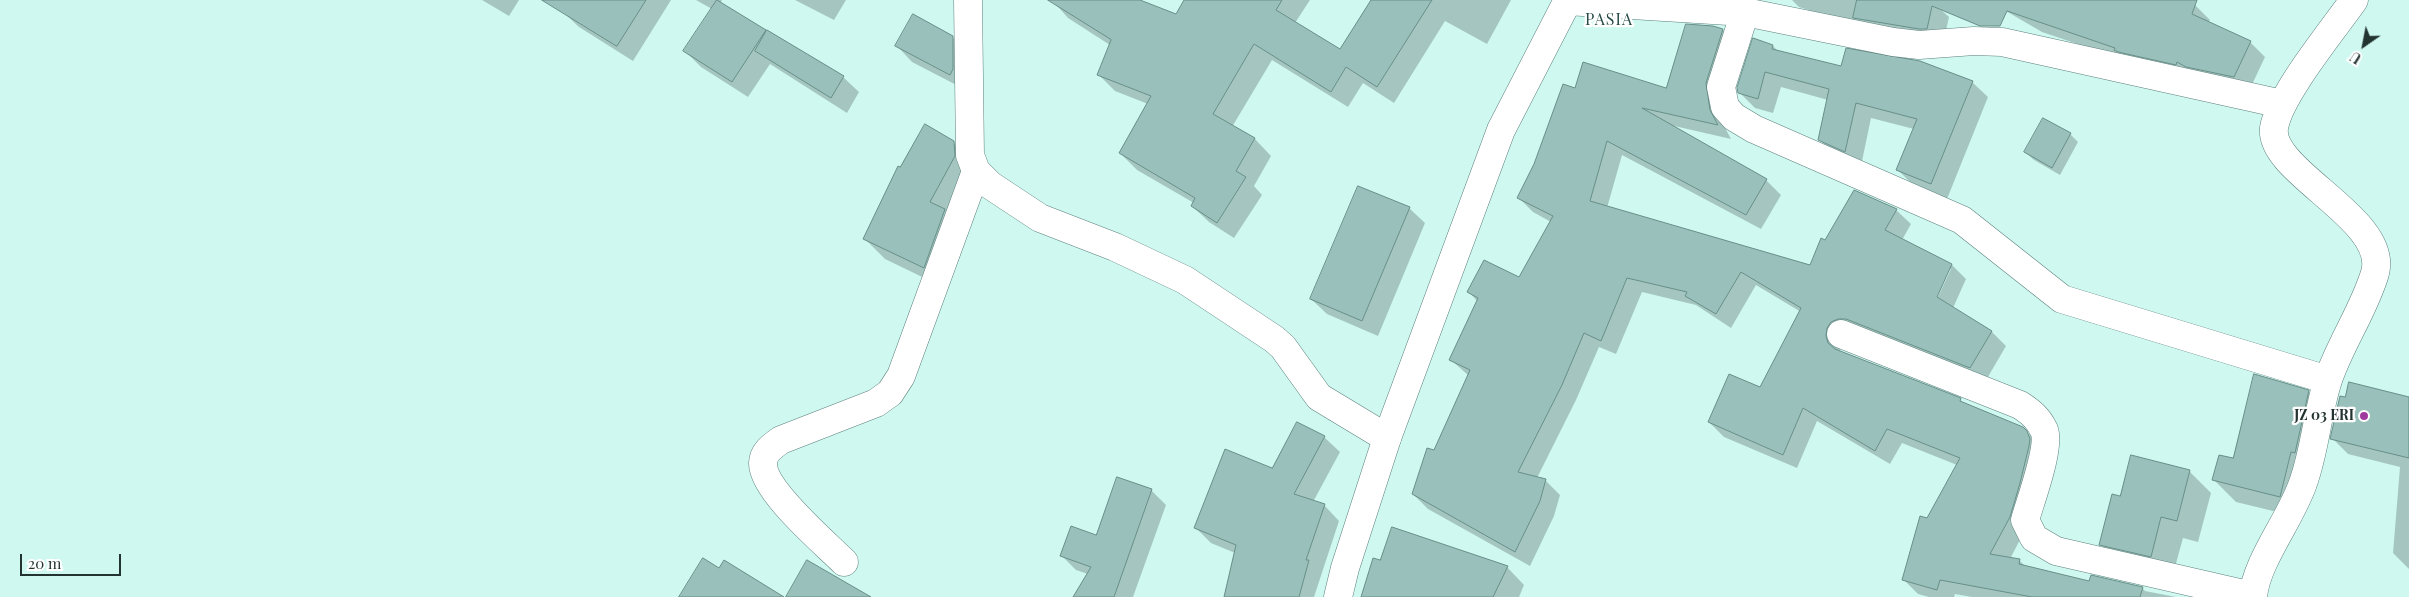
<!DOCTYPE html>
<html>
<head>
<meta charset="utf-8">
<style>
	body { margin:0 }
	#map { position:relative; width:2409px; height:597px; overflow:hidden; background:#cff8f1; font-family:"Playfair Display",serif }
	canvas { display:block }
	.north { position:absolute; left:2339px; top:20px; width:50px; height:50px; -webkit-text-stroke:4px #fff; paint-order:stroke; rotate:213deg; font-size:14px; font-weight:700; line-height:20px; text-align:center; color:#233330 }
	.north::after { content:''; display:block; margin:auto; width:18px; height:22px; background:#233330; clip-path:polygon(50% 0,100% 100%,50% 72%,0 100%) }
	.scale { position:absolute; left:20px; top:554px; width:101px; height:22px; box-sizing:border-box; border:2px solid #233330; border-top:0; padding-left:6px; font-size:15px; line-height:18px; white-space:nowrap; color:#233330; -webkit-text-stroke:4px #fff; paint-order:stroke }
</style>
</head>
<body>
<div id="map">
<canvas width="2409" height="597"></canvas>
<div class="north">U</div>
<div class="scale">20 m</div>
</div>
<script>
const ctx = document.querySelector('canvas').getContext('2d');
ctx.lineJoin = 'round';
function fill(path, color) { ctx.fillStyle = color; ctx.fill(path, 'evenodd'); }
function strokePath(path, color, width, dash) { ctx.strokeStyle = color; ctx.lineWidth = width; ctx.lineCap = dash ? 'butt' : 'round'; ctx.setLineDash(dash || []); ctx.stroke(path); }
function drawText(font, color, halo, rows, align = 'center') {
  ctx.font = font + ' "Playfair Display",serif'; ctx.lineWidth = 4.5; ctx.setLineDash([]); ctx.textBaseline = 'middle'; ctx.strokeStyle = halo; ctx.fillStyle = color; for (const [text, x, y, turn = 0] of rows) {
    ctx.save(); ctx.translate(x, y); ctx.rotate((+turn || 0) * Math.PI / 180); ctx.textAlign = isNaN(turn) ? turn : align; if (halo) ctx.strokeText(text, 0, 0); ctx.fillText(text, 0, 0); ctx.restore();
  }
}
fill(new Path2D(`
	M482,0H519L509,16Z
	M570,0H671L633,61L579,27L563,12Z
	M696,0H722L720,4L843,77L859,92L847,113L770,64L748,97L701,67L685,51L712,9Z
	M795,0H846L834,20Z
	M1052,0H1137L1176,16L1185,0H1310L1295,23L1340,51L1372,0H1511L1487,44L1445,21L1394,103L1363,83L1348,107L1272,60L1232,127L1255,139L1271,156L1254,186L1262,195L1234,238L1209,222L1192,206L1194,203L1137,170L1120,153L1148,104L1115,91L1098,74L1110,45L1068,18Z
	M1792,0H1930L1949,17L1943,44L1865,28L1799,7Z
	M1987,0H2181L2195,5L2210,20L2208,23L2250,42L2265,57L2249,91L2125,60L2042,32Z
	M1723,30L1737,45L1724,126L1731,139L1670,125L1766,180L1781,195L1761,229L1622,155L1607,208L1811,267L1825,241L1896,210L1911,224L1902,240L1952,265L1966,279L1953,308L1992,332L2006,346L1985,382L1841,343L1840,352L1960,400L1965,404L2023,428L2038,443L2024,532L2010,559L2020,561L2026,567L2090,582L2142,588L2145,591L2176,597H1972L1955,594L1954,597H1929L1918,594L1903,579L1928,520L1957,465L1902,443L1890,464L1817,421L1797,468L1724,437L1709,422L1761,389L1801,312L1756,285L1731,328L1696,305L1642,292L1616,354L1599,347L1576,400L1537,478L1545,480L1560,495L1554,516L1530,566L1428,509L1413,494L1469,376L1451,360L1478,302L1469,292L1520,279L1551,222L1533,212L1518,197L1576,89H1667ZM1948,269H1951L1935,303L1933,302Z
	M952,37L968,53L966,90L912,62L897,46Z
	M1773,46L1779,52L1842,67L1972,82L1988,97L1947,199L1913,185L1898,170L1914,129L1871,118L1861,166L1835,155L1820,140L1828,100L1781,87L1773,113L1755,108L1739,92Z
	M2070,134L2078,142L2060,175L2034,160L2025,152Z
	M953,142L974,163L945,288L885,259L864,238Z
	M1409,208L1425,223L1378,336L1327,314L1311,299Z
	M2308,392L2330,413L2302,518L2236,502L2214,480Z
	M2409,405V569L2393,553L2400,467L2348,454L2332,438Z
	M1324,437L1340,452L1313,502L1324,505L1339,521L1314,597H1226L1235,553L1211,543L1195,527L1272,470Z
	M2189,471L2211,493L2198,542L2183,538L2172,578L2122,566L2100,544L2121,497Z
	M1151,490L1166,505L1133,597H1075L1088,574L1076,570L1062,556L1097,537Z
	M1507,567L1524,585L1519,597H1362Z`), '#0003');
const building = new Path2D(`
	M542,0H646L617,46Z
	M717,0L766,30L732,82L683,51Z
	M1048,0H1140L1176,14L1184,0H1282L1276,10L1340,49L1371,0H1432L1377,87L1346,67L1331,92L1254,44L1213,114L1255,138L1236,171L1246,177L1217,223L1191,206L1195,198L1119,153L1151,96L1097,75L1111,40Z
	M1857,0H2197L2192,14L2251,41L2234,77L2186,67L2177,62L2176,65L2118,52L2114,50L2115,48L2007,11L2000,26H1980L1932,6L1927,29H1919L1853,18Z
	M913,14L953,36V69L950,75L895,46Z
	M1686,24L1713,26L1723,29L1706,83L1710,110L1718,125L1642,108L1767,179L1746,215L1607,141L1590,201L1810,265L1821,238L1825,240L1854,190L1897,209L1885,230L1952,264L1937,297L1992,331L1970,368L1846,319H1838L1831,322L1827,328L1826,336L1828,343L1835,349L1961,398L1960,401L2023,427L2027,431L2030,439L2029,446L2020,483L2010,517L1990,554L2020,559L2019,564L2089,581L2091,575L2143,587L2140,597H2032L1940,580L1937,590L1902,580L1920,516L1927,518L1960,458L1887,429L1875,451L1803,408L1783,455L1708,422L1729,374L1760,387L1801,308L1741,272L1716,314L1685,296L1687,292L1627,278L1601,341L1584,333L1562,385L1518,472L1546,479L1540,501L1515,552L1412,494L1427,448L1434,450L1470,370L1449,360L1478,298L1467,292L1484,260L1519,277L1553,216L1517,198L1534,164L1563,84L1575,88L1583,62L1666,88Z
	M767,30L844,76L831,98L755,51Z
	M1753,38L1773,45L1772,49L1841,66L1846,48L1920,61L1973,81L1931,184L1896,170L1917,119L1856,103L1845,152L1818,140L1829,89L1765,72L1758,99L1738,93L1737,88Z
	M2043,118L2071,133L2052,168L2024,152Z
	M925,124L954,141L955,156L930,202L945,209L924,268L863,239L898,166L900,167Z
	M1358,186L1410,207L1362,321L1310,299Z
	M2254,374L2309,390L2295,453L2291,452L2280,497L2212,480L2219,455L2233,458Z
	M2349,382L2409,397V458L2330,439L2340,396L2345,397Z
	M1297,422L1325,436L1294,494L1325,504L1306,560H1309L1299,597H1224L1236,545L1194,528L1225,449L1272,468Z
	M2131,455L2190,470L2177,521L2161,517L2151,557L2099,545L2112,494L2120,496Z
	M1117,477L1152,489L1114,597H1073L1091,567L1060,556L1071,526L1096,535Z
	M1392,527L1508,566L1493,597H1361L1373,558L1380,560Z
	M703,558L719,568L724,560L784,597H679Z
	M807,560L871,597H786Z`);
fill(building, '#99c0ba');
strokePath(building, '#688e88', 1);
const minor = new Path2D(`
	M968,0L970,155L976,171L990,185L1040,218L1115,247L1185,280L1274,339L1283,347L1319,397L1387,438
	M1567,1L1745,12L1893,42L1919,45L1974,41L2002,42L2282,104
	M1745,12L1721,87L1725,107L1734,117L1754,129L1962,220L2062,299L2328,380
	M1841,334L2020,405C2031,412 2038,418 2044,430C2051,446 2030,502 2025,520L2034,538L2056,551L2252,596
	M844,562C825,543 762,490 763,463C763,452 774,445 781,440L876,403L890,393L901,376L976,171
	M2253,597C2256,561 2291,519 2303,483C2315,450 2317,414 2328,380C2340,344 2364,310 2375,273C2390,219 2268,172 2274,128C2279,95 2333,30 2354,0`);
const tertiary = new Path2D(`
	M1338,597L1345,568L1387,438L1501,130L1568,0`);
strokePath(minor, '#5c817c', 29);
strokePath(tertiary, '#5c817c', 29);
strokePath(minor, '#fff', 28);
strokePath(tertiary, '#fff', 28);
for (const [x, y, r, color] of [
	[2364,416,5,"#a03a9e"]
]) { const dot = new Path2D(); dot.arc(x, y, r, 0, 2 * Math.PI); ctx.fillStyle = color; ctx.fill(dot); strokePath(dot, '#fff', 2); }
drawText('bold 14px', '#233330', '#fff', [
	["JZ 03 ERI",2354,416]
], 'right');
ctx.letterSpacing = '1px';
drawText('16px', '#254945', '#fff', [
	["PASIA",1609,20]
]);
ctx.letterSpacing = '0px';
</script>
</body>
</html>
